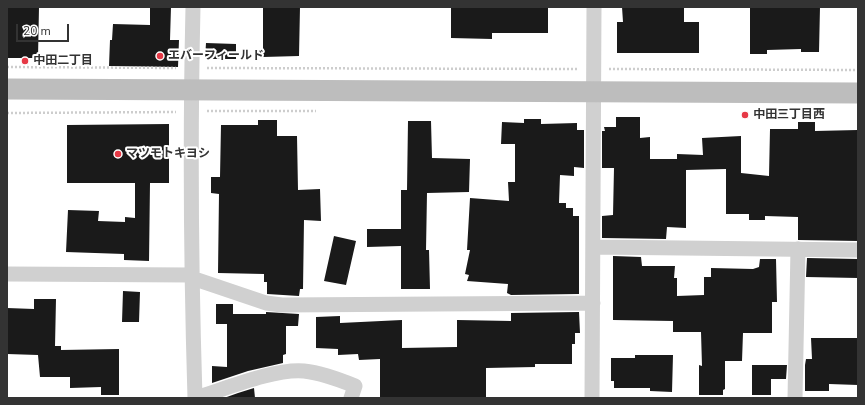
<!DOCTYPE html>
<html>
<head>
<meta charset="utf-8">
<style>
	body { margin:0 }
	#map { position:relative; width:865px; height:405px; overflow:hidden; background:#fff; font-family:"Nunito Sans",sans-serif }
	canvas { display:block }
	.frame { position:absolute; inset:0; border:8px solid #333; pointer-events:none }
	.scale { position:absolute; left:16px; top:24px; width:53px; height:18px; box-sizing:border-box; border:2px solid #333; border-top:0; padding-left:5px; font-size:12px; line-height:14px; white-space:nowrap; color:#333; -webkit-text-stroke:3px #fff; paint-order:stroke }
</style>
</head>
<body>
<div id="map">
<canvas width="865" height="405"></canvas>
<div class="frame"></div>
<div class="scale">20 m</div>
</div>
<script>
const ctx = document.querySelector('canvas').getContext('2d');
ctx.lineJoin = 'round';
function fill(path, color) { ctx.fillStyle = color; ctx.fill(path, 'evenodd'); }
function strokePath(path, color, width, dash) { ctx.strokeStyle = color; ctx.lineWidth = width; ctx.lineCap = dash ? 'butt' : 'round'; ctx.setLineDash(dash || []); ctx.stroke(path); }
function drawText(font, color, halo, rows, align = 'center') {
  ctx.font = font + ' "Nunito Sans","Noto Sans JP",sans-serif'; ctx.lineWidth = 4; ctx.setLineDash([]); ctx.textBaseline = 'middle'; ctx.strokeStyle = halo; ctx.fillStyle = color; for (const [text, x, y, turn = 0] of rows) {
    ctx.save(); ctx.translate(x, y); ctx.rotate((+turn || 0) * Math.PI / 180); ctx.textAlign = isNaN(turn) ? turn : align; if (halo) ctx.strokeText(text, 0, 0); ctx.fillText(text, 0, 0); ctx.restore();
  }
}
fill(new Path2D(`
	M7,7H39L38,58H7Z
	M150,7H171L170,40H179L178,67L109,66L110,40H112L113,24L150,25Z
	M263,7H300L299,56L263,57Z
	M451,7H548V33H492V39L451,38Z
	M622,7H684V22H699V53H617V22H623Z
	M750,7H820L819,52H801V49L767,50V54H750Z
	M206,43L236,44V59H205Z
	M616,117H640V138L650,137V159H677V154L703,155L702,138L741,136V173L769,176L770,129H798V122H815V131L858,130V241L798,240V217L765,216V220H749V214H726V169L686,170V228L667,227L666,239L602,238V216L613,215L614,168H602V131H605L604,127H616Z
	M524,119H541V124L577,123V130H584V168L574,167V176L560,175L559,203H566V208H573V216H579V294L511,295L507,293L508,284L467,281L469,275L465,274L470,250H467L470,198L509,201L508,182H515V144H501L502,122L524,123Z
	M258,120H277V136H297L298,190L320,189L321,221L304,220L303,289H300L299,296L267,294V282H264V274L218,273L219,194L211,193V177H220L221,125H258Z
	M408,121H431L432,158L470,159L469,192L427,193L426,250H429L430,289H401V246L367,247V229H401V190H407Z
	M169,124V183H150L149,261L124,260V254L66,252L68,210L99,211L98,221L125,222V217L135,218V183H67V125Z
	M334,236L356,241L346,285L324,281Z
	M613,256L641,257L642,266H675L674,278H677V296L704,295V277H711V268L753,269L759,267L760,259H776L777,302H772V333H743L742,361H725V389L723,390V395H699V365L702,366L701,332H673V321L613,320Z
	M807,258L858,259V278L806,277Z
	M123,291L140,292L139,322H122Z
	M34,299H56L55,346H61V350L119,349V395H101V387L70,388V377H40L38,355L7,354V308L34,309Z
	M216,304H233V314H266V312L299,314L298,326H286V354L283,355V363L248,371L212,383V366L227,367V324H216Z
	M579,312L580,333H575V344H572V364H535V367L486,368V398H380V359L359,360L358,354L338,355V349L316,348V317L340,316V323L402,320V348L457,347V320L511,321V313Z
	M811,338H858V385L829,384V391H805V365L806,359H812Z
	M635,355H673L672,392L650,391V388H614V381H611V358H635Z
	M752,365H787L786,379H771V395H752Z
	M254,388L255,398H224L238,393Z`), '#1a1a1a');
strokePath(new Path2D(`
	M7,67L176,68
	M207,68L578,69
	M609,69L858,70
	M207,111H316
	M7,113L176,112`), '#cdcdcd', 2.5, [2, 2]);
strokePath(new Path2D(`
	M193,7C190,137 191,268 195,398
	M594,247L858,250
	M7,274L192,275
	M192,278L266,303L282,305L593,303
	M196,398C225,389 276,368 304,371C322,373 338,379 355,386L351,398
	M592,398L594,7
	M795,398L798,249`), '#d0d0d0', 15);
strokePath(new Path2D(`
	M7,89L858,93`), '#bdbdbd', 21);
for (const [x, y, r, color] of [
	[160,56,4,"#e63946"],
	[25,61,4,"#e63946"],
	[745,115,4,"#e63946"],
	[118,154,4,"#e63946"]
]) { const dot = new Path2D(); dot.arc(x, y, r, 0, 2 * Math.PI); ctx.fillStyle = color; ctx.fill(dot); strokePath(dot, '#fff', 1.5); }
drawText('bold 12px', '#333', '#fff', [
	["エバーフィールド",168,56],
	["中田二丁目",33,61],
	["中田三丁目西",753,115],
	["マツモトキヨシ",126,154]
], 'left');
</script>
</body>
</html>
